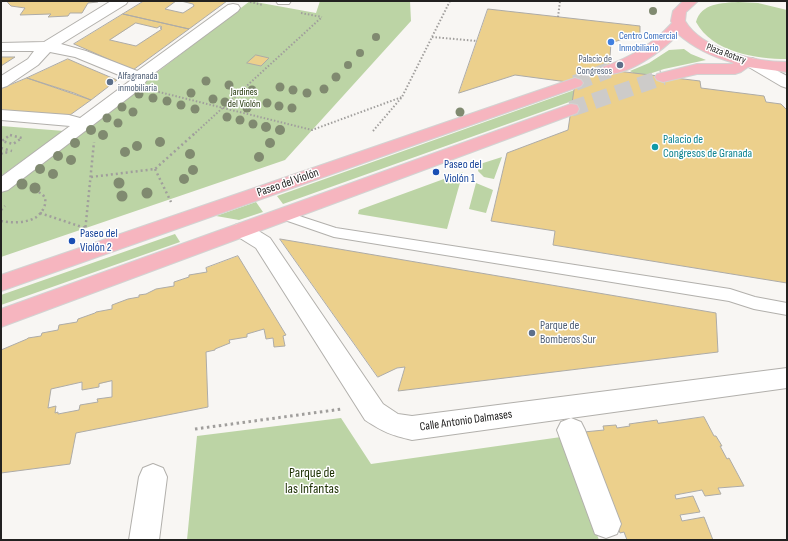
<!DOCTYPE html>
<html>
<head>
<meta charset="utf-8">
<style>
	body { margin:0 }
	#map { position:relative; width:788px; height:541px; overflow:hidden; background:#f8f6f3; font-family:"Sofia Sans Condensed",sans-serif }
	canvas { display:block }
	.frame { position:absolute; inset:0; border:2px solid #222120; pointer-events:none }
</style>
</head>
<body>
<div id="map">
<canvas width="788" height="541"></canvas>
<div class="frame"></div>
</div>
<script>
const ctx = document.querySelector('canvas').getContext('2d');
ctx.lineJoin = 'round';
function fill(path, color) { ctx.fillStyle = color; ctx.fill(path, 'evenodd'); }
function strokePath(path, color, width, dash) { ctx.strokeStyle = color; ctx.lineWidth = width; ctx.lineCap = dash ? 'butt' : 'round'; ctx.setLineDash(dash || []); ctx.stroke(path); }
function drawText(font, color, halo, rows, align = 'center') {
  ctx.font = font + ' "Sofia Sans Condensed",sans-serif'; ctx.lineWidth = 3; ctx.setLineDash([]); ctx.textBaseline = 'middle'; ctx.strokeStyle = halo; ctx.fillStyle = color; for (const [text, x, y, turn = 0] of rows) {
    ctx.save(); ctx.translate(x, y); ctx.rotate((+turn || 0) * Math.PI / 180); ctx.textAlign = isNaN(turn) ? turn : align; if (halo) ctx.strokeText(text, 0, 0); ctx.fillText(text, 0, 0); ctx.restore();
  }
}
fill(new Path2D(`
	M250,1L316,13L320,1H410L411,21L285,160L1,257V192Z
	M738,2L758,3L787,10V59C756,59 712,52 696,22C701,3 722,3 738,2Z
	M684,49L691,54L706,60L664,69L640,77L630,71L649,63L669,50Z
	M583,87L603,90L283,204L277,196Z
	M1,126L64,131L1,176Z
	M502,157L494,179L484,177L478,171L480,164Z
	M463,172L447,229L358,214L359,210Z
	M476,183L493,190L486,213L469,209Z
	M256,202L263,212L239,220L216,216Z
	M175,234L180,242L1,305V295Z
	M341,418L371,464L561,437L599,540H187L197,436Z`), '#bcd4a5');
const building = new Path2D(`
	M8,1H99L98,2L88,3L82,13H70L68,16L48,17L51,14L20,15L25,8L11,6L8,3Z
	M144,1H176L165,9L183,13L194,6L193,4L181,1H227L189,29L123,14Z
	M488,9L640,26V33L611,43L609,70L700,81L701,88L764,96L766,102L781,104L787,110V283L553,245L555,231L491,221L507,153L568,130L575,83L515,75L459,93Z
	M123,14L189,29L133,70L74,44ZM136,23L157,28L160,26L162,27L160,28L162,29L136,46L110,40Z
	M256,55L269,58L261,66L247,63Z
	M1,57H15L1,66Z
	M68,59L84,66L117,80L91,100L27,78Z
	M27,78L74,93L91,100L63,120L1,113V89Z
	M280,239L716,313L718,352L398,391L405,367L397,368L378,377Z
	M238,256L286,335L283,336L285,346L274,347L273,338L266,339L264,329L247,334V337L229,340L230,343L215,349V350L206,352L208,407L76,433L70,464L1,473V350L27,339L28,338L41,336L42,333L58,330L59,325L77,322L78,319L95,313L96,312L112,309V305L128,299L139,297V295L146,294L156,289L174,286V282L189,277V275L207,272L206,268ZM112,381V397L97,399L98,402L80,405L79,410L58,414V412L55,413L56,406L48,408L51,389L82,382V390L99,387V384Z
	M704,417L714,436H716L722,446H720L727,459L729,458L744,486L718,488L721,494L705,496L702,490L675,495L676,499L693,496L700,512L680,515L682,521L704,517L713,540H627L624,532L620,533L584,432L604,430L603,426L616,425L617,428L630,426L629,424L657,420L658,423Z`);
fill(building, '#ecd08c');
strokePath(building, '#adaba7', 1);
strokePath(new Path2D(`
	M575,83L609,70
	M571,109L663,77`), '#cdcbc9', 16, [16, 8]);
const service = new Path2D(`
	M284,211L336,228L730,289L755,297L787,303V315L754,309L729,301L334,237L279,218L277,215L279,212Z`);
const pedestrian = new Path2D(`
	M233,4L238,5L240,8L238,11L145,80L139,82L133,80L131,77L133,74L228,5Z
	M571,418L581,422L585,430L621,524L617,534L606,538L595,534L557,430L561,422Z`);
const minor = new Path2D(`
	M111,1H128L126,4L61,44L86,51L145,74L147,80L140,89L8,190L1,192V177L70,126L1,120V110L69,115L80,118L131,80L75,57L50,52L38,65L7,86L1,88V76L28,59L34,51H1V43L44,42Z
	M276,1H291L289,4H278Z
	M153,464L163,468L167,477L159,540H129L139,477L143,468Z`);
const tertiary = new Path2D(`
	M242,223L249,225L270,238L383,404L398,414L412,416L787,368V388L412,440C391,435 383,432 365,420L256,248L235,235L232,230L235,225Z`);
const secondary = new Path2D(`
	M752,58L757,60L787,76V88L781,86L747,66L744,63L747,60Z`);
const primary = new Path2D(`
	M683,1H698L686,12L685,21C702,50 756,62 787,62V72L748,67L741,72L735,74H697L663,82L657,80L655,77L657,74L697,64H732L734,63C713,57 694,48 678,34C665,49 625,79 603,73L601,70L603,67C631,57 652,45 672,23L671,21L673,11Z
	M575,78L581,80L583,83L581,86L1,291V275Z
	M571,104L577,105L579,109L577,113L1,327V309Z`);
strokePath(service, '#b2b0ac', 2);
strokePath(pedestrian, '#b2b0ac', 2);
strokePath(minor, '#b2b0ac', 2);
strokePath(tertiary, '#b2b0ac', 2);
strokePath(secondary, '#b2b0ac', 2);
strokePath(primary, '#d3d3d2', 2);
strokePath(new Path2D(`
	M250,2L263,5
	M301,13L322,17
	M558,17L560,1
	M432,37L477,41
	M155,91L312,130L402,97
	M373,131L402,97L450,1
	M193,135L322,17`), '#a09e9c', 2, [1.5, 2]);
strokePath(new Path2D(`
	M10,135L22,138L13,144L2,141Z
	M1,148L12,151
	M1,154L4,152L9,153
	M155,169L171,202
	M91,177L155,169L194,134
	M1,210L5,206
	M40,213L85,228
	M1,221C12,223 25,223 35,218C42,214 50,201 42,194C39,192 34,191 30,190
	M85,232L94,142`), '#a09e9c', 2.5, [2, 3]);
strokePath(new Path2D(`
	M195,429L342,409`), '#a09e9c', 3, [2.5, 3.5]);
fill(service, '#fff');
fill(pedestrian, '#fff');
fill(minor, '#fff');
fill(tertiary, '#fff');
fill(secondary, '#fff');
fill(primary, '#f6b5bf');
ctx.fillStyle = '#808a70';
for (const [x, y, r] of [
	[653,11,4],
	[376,37,4],
	[360,53,4],
	[348,65,4],
	[336,77,4.5],
	[206,81,4.5],
	[229,85,4.5],
	[280,87,4.5],
	[324,89,4.5],
	[252,90,4.5],
	[293,90,4.5],
	[191,93,4.5],
	[307,93,4.5],
	[139,94,4.5],
	[153,98,4.5],
	[213,99,4.5],
	[167,101,4.5],
	[225,102,4.5],
	[267,103,4.5],
	[181,105,4.5],
	[279,106,4.5],
	[122,107,4.5],
	[247,108,4.5],
	[292,108,4.5],
	[195,109,4.5],
	[133,112,4.5],
	[460,112,4.5],
	[227,117,4.5],
	[107,118,4.5],
	[240,120,4.5],
	[118,123,4.5],
	[253,124,4.5],
	[266,127,5],
	[91,130,5],
	[280,130,5],
	[103,135,5],
	[160,142,5],
	[75,143,5],
	[270,143,5],
	[137,146,5],
	[125,152,5],
	[190,154,5],
	[58,156,5],
	[259,157,5],
	[71,160,5],
	[40,169,5],
	[193,170,5],
	[53,174,5],
	[184,179,5],
	[119,183,5.5],
	[22,184,5.5],
	[35,188,5.5],
	[147,193,5.5],
	[122,196,5.5]
]) { ctx.beginPath(); ctx.arc(x, y, r, 0, 2 * Math.PI); ctx.fill(); }
for (const [x, y, r, color] of [
	[611,42,4,"#3f7fe0"],
	[620,65,4,"#5c6f8a"],
	[110,82,4,"#5c6f8a"],
	[655,147,4,"#0f9aa8"],
	[436,172,4,"#1a4fb4"],
	[72,241,4,"#1a4fb4"],
	[532,333,4,"#5c6f8a"]
]) { const dot = new Path2D(); dot.arc(x, y, r, 0, 2 * Math.PI); ctx.fillStyle = color; ctx.fill(dot); strokePath(dot, '#fff', 1.5); }
drawText('10px', '#366cbe', '#fff', [
	["Centro Comercial",619,36],
	["Inmobiliario",619,48]
], 'left');
drawText('10px', '#222120', '#fff', [
	["Plaza Rotary",726,54,20]
]);
drawText('10px', '#4e5e75', '#fff', [
	["Palacio de",612,59],
	["Congresos",612,71],
	["Alfagranada",118,76,"left"],
	["inmobiliaria",118,88,"left"]
], 'right');
drawText('10px', '#1e3204', '#fff', [
	["Jardines",244,92],
	["del Violón",244,104]
]);
drawText('12px', '#0d838f', '#fff', [
	["Palacio de",663,140],
	["Congresos de Granada",663,154]
], 'left');
drawText('12px', '#164399', '#fff', [
	["Paseo del",444,165],
	["Violón 1",444,179],
	["Paseo del",80,234],
	["Violón 2",80,248]
], 'left');
drawText('12px', '#222120', '#fff', [
	["Paseo del Violón",288,183,-19],
	["Calle Antonio Dalmases",466,421,-8]
]);
drawText('12px', '#4e5e75', '#fff', [
	["Parque de",540,326],
	["Bomberos Sur",540,340]
], 'left');
drawText('14px', '#1e3204', '#fff', [
	["Parque de",312,473],
	["las Infantas",312,489]
]);
</script>
</body>
</html>
